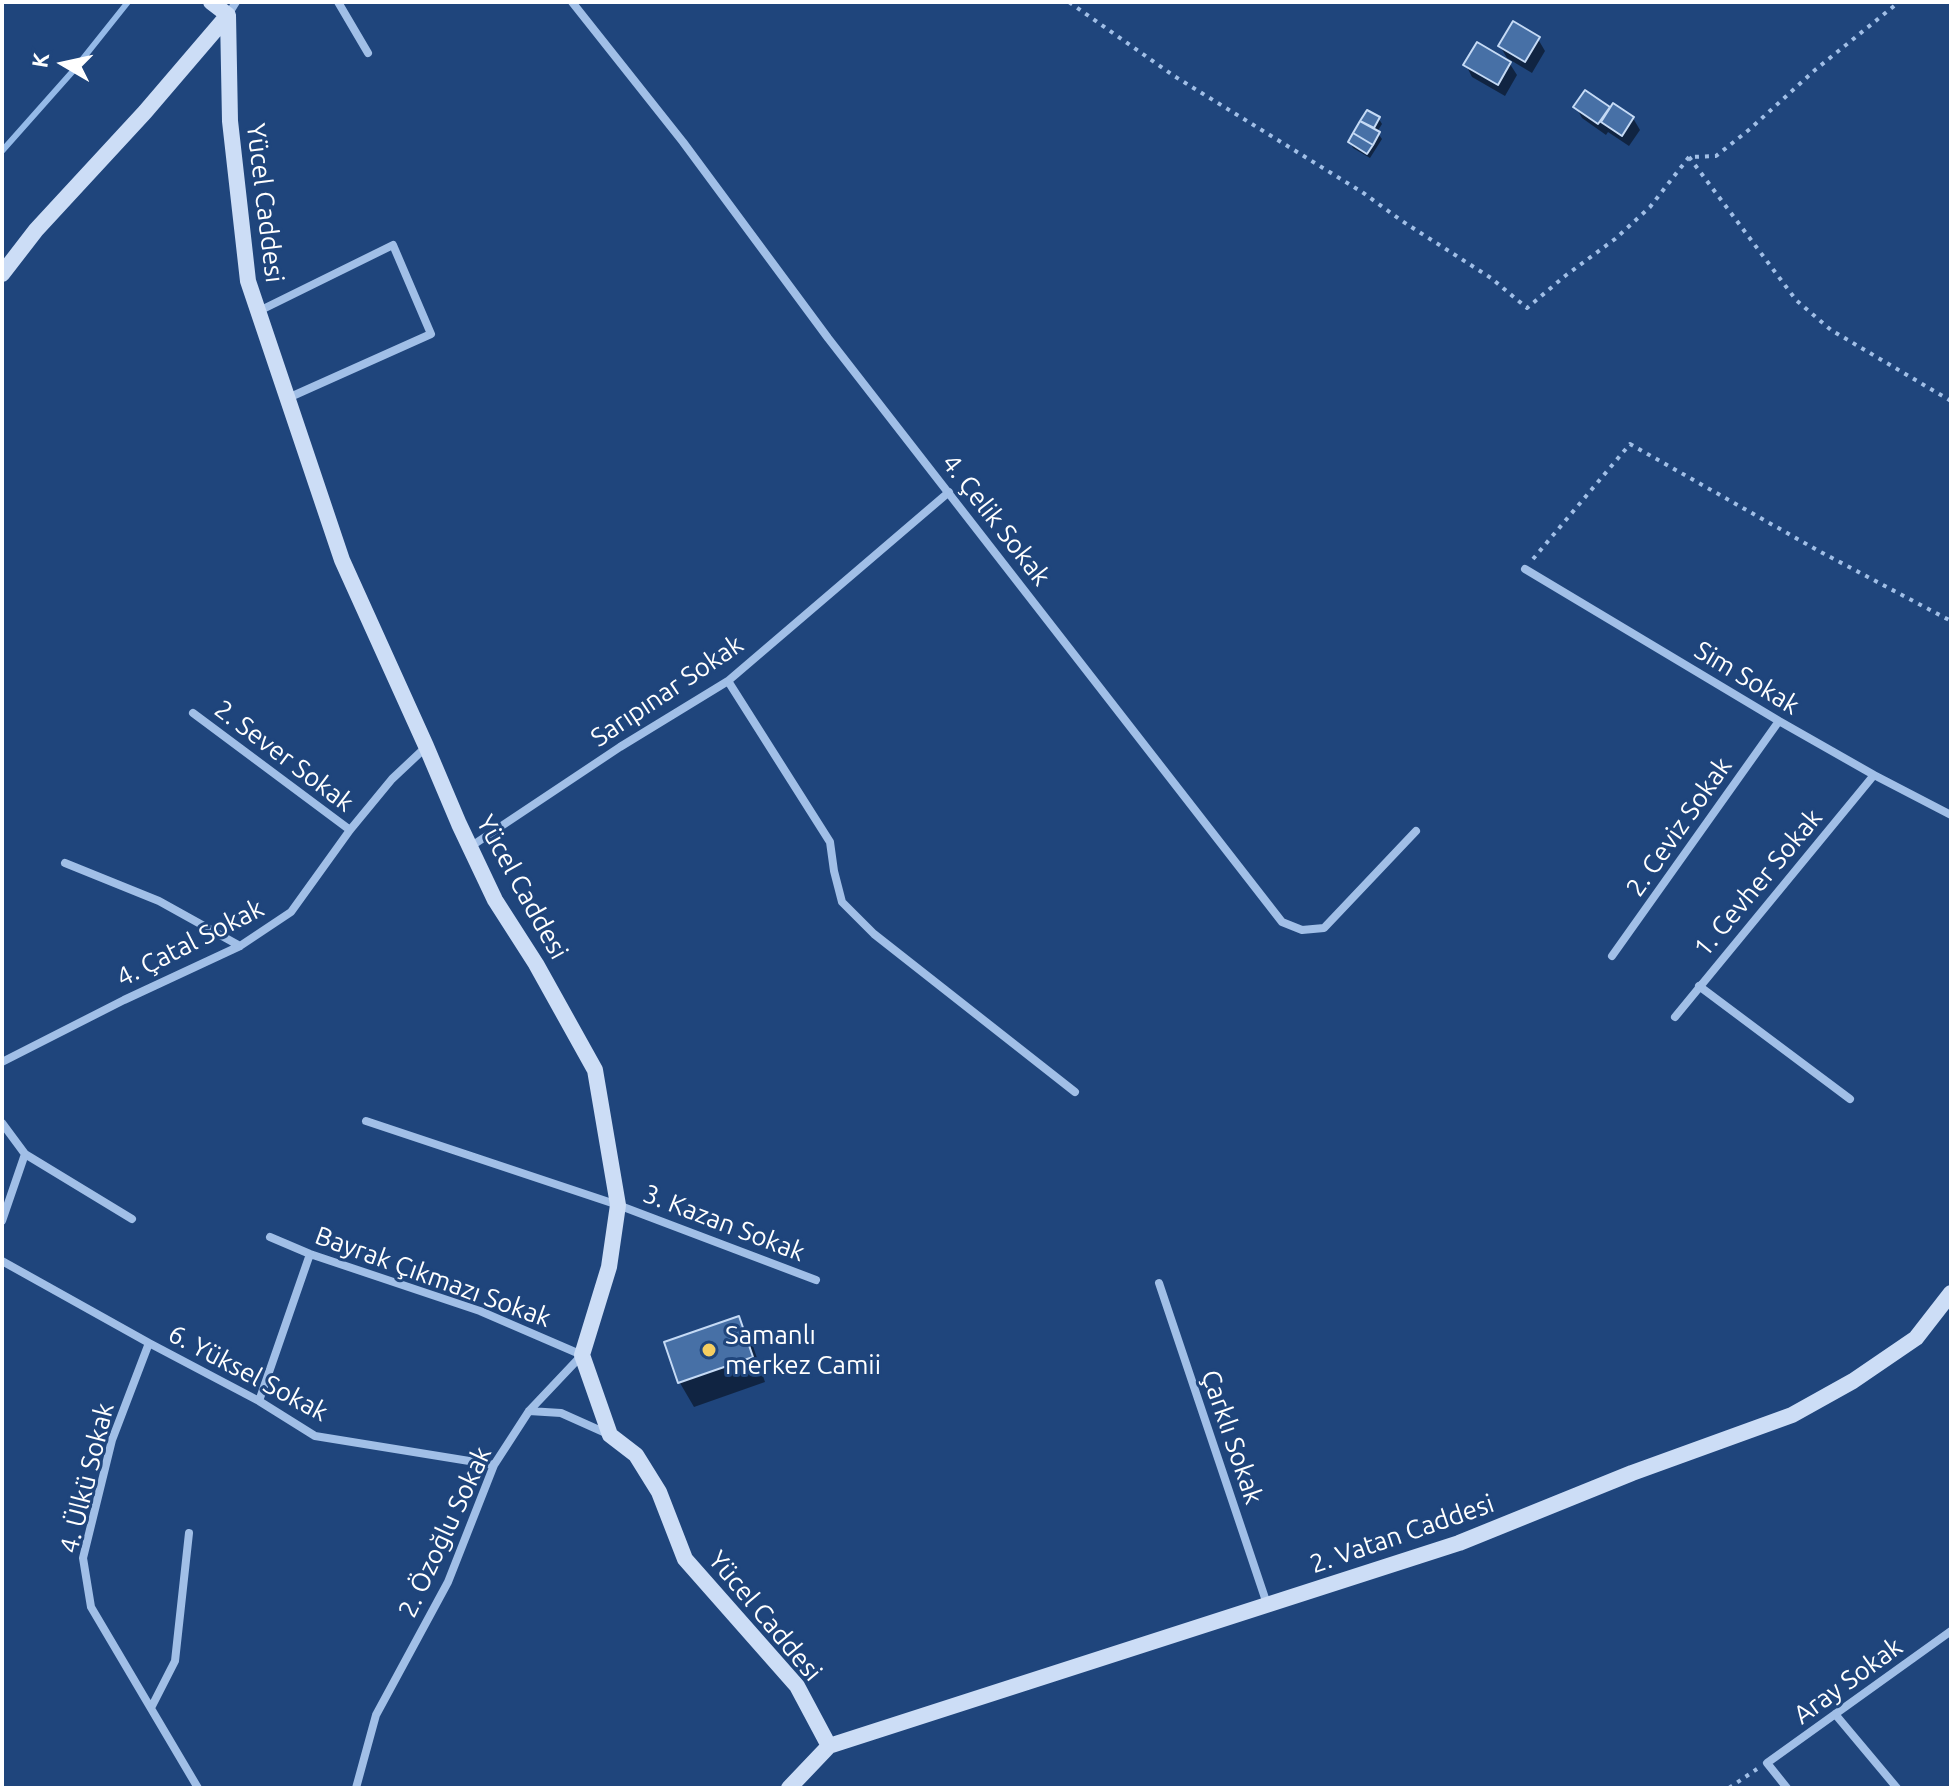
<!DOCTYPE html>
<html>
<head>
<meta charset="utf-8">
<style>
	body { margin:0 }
	#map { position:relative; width:1953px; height:1790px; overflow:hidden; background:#1f457c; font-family:Ubuntu,sans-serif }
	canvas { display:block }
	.frame { position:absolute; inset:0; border:4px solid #fff; pointer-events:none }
	.north { position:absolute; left:24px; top:24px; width:80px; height:80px; -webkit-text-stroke:6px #1f457c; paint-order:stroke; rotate:279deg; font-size:22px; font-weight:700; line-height:32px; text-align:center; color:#fff }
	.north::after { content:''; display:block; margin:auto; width:28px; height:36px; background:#fff; clip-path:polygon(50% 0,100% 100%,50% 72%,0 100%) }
</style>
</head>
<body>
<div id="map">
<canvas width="1953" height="1790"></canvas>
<div class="frame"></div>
<div class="north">K</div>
</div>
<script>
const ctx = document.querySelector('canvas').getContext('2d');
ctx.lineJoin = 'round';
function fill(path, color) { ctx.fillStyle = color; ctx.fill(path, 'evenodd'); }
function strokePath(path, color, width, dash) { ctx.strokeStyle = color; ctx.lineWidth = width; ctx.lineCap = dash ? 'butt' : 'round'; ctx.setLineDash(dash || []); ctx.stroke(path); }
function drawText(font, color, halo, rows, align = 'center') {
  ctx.font = font + ' Ubuntu,sans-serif'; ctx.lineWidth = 6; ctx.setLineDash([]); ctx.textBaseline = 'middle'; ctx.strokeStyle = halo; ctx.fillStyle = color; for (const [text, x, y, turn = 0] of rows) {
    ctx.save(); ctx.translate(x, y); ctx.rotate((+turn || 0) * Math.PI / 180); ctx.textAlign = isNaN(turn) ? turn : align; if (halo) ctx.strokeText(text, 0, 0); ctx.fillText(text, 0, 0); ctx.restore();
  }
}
fill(new Path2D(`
	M1538,39L1545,51L1532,73L1507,58L1500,46Z
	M1510,64L1517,75L1505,96L1472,77L1466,65Z
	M1585,93L1611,110L1633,118L1640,130L1629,146L1608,132L1606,135L1582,118L1576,107Z
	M1367,113L1379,119L1382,124L1377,132L1382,139L1370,158L1353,148L1350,142Z
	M738,1319L752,1343L765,1382L694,1407L680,1383L667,1344Z`), '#0007');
strokePath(new Path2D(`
	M2,151L73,71L128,2`), '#95bae8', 6);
const building = new Path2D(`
	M1513,21L1540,37L1525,62L1498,46Z
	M1477,42L1511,62L1498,85L1463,65Z
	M1585,90L1610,107L1598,124L1573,107Z
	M1613,103L1634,117L1622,136L1601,122Z
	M1367,110L1380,117L1374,128L1360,121Z
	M1360,121L1380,132L1373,145L1353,133Z
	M1353,133L1373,145L1367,154L1348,142Z
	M739,1316L753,1357L678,1383L664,1342Z`);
fill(building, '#4770a6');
strokePath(building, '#c5daf5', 2);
strokePath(new Path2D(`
	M1069,2L1174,76L1362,192L1402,221L1491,278L1527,308L1565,276L1615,239L1650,207L1689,157L1716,156L1750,129L1815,70L1899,2
	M1689,157L1796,300L1831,330L1951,401
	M1533,559L1630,444L1817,550L1951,621
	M1729,1788L1757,1769`), '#a1bfe7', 4, [4, 6]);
strokePath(new Path2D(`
	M338,2L368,53
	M572,2L683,142L828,338L1282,922L1302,930L1324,928L1416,831
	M228,15L236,2
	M259,311L393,245L431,334L288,398
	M1525,569L1779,721L1874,775L1951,815
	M728,681L830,842L834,871L842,902L874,934L1075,1092
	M193,713L350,830
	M470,847L620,747L728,681L949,492
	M65,863L159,901L240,946
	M1612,956L1779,721
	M1699,986L1850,1099
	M1675,1017L1874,775
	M2,1062L124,1000L240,946L291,912L350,830L392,779L426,747
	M366,1121L618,1205L816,1280
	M2,1123L25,1154L132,1219
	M2,1221L25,1154
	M270,1237L310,1254L480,1311L582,1355L529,1411L494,1465L448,1582L376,1715L356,1788
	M2,1261L149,1343L259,1401L315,1436L494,1465
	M1159,1283L1267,1604
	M149,1343L112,1440L83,1558L91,1607L198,1788
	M259,1401L310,1254
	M529,1411L561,1413L608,1434
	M151,1708L175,1661L189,1533
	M1835,1714L1897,1788
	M1787,1788L1767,1763L1951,1631`), '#a1bfe7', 8);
strokePath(new Path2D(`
	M211,2L228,15L230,121L248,281L342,560L426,746L459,824L495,900L536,964L595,1070L618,1205L609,1267L582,1355L610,1435L636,1455L659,1492L685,1559L797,1686L829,1746
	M2,274L36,230L145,112L228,15
	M789,1788L829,1746L1459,1543L1632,1473L1792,1415L1853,1381L1916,1338L1951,1293`), '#ccddf6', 16);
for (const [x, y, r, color] of [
	[709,1350,8,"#f5ce61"]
]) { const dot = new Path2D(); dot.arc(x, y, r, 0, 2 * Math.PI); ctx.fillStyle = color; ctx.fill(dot); strokePath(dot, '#1f457c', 3); }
drawText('26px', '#fff', '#1f457c', [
	["Yücel Caddesi",265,203,83],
	["4. Çelik Sokak",996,520,52],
	["Sim Sokak",1747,678,31],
	["Sarıpınar Sokak",667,691,-34],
	["2. Sever Sokak",284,756,37],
	["2. Ceviz Sokak",1679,827,-55],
	["1. Cevher Sokak",1758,883,-50],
	["Yücel Caddesi",522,887,61],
	["4. Çatal Sokak",190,943,-27],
	["3. Kazan Sokak",724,1223,21],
	["Bayrak Çıkmazı Sokak",433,1277,20],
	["6. Yüksel Sokak",248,1373,28],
	["Çarklı Sokak",1232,1437,71],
	["4. Ülkü Sokak",87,1478,-76],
	["2. Özoğlu Sokak",445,1532,-65],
	["2. Vatan Caddesi",1402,1534,-19],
	["Yücel Caddesi",765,1616,50],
	["Aray Sokak",1848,1681,-36]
]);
drawText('26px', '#fff', '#1f457c', [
	["Samanlı",725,1335],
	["merkez Camii",725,1365]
], 'left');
</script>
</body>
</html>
